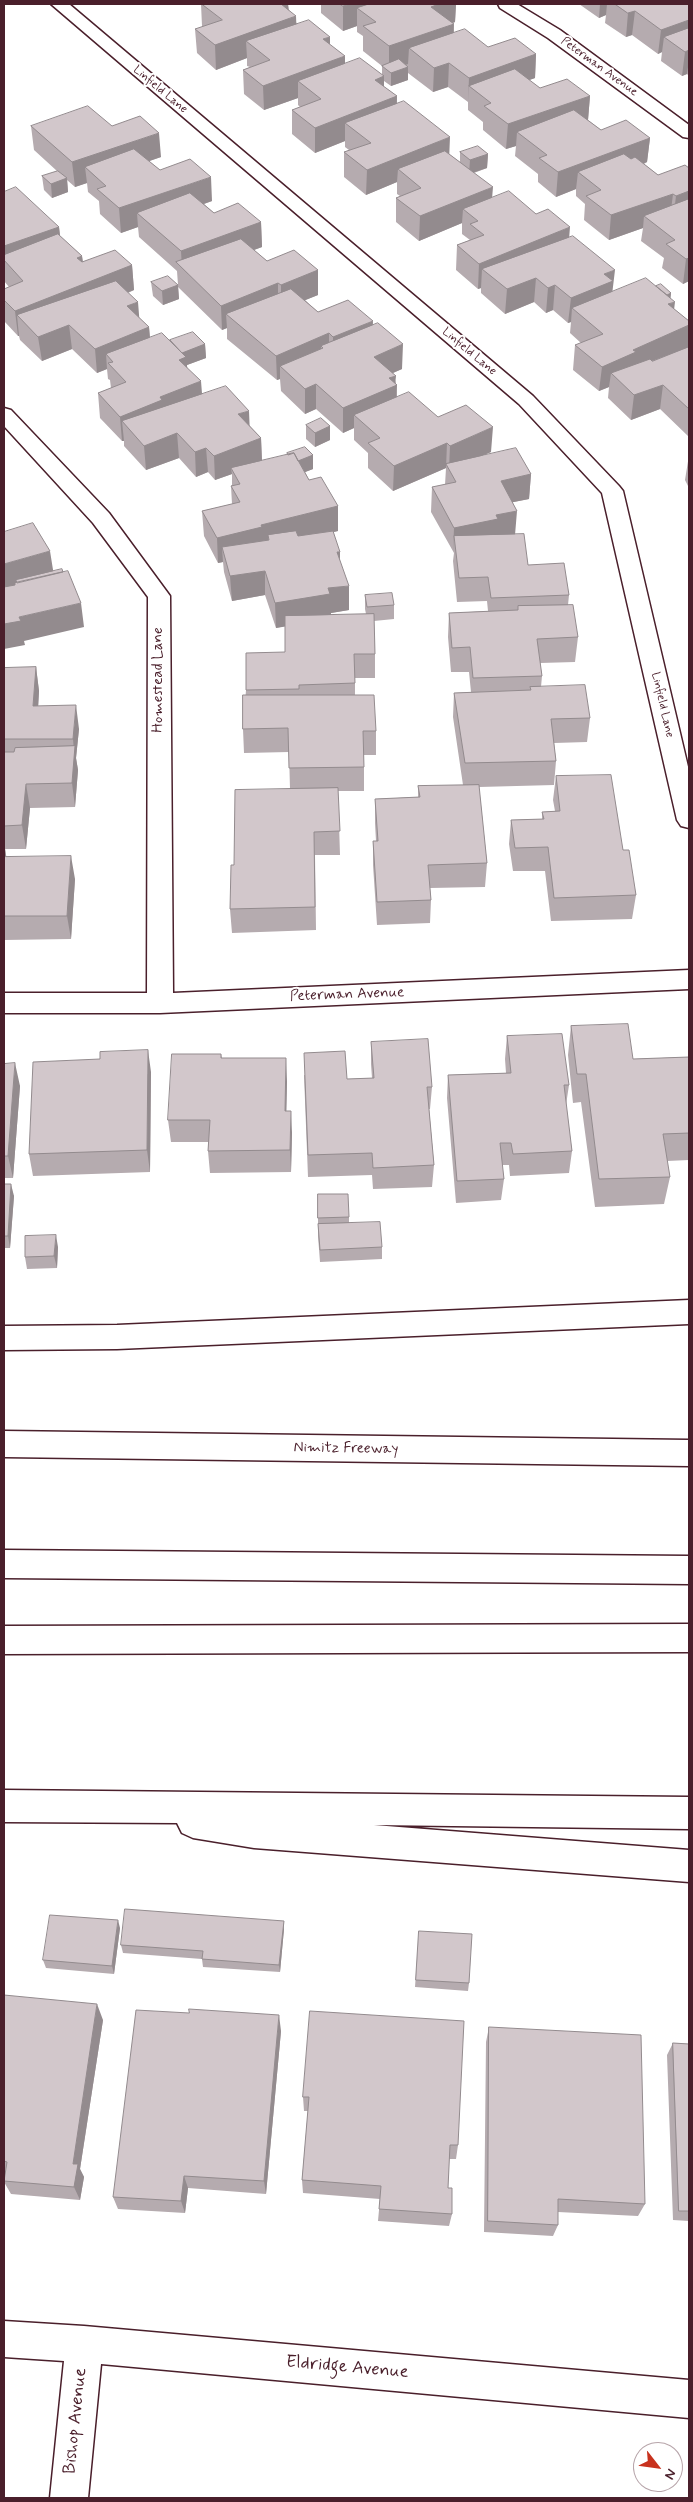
<!DOCTYPE html>
<html>
<head>
<meta charset="utf-8">
<style>
	body { margin:0 }
	#map { position:relative; width:693px; height:2502px; overflow:hidden; background:#fff; font-family:Mynerve,sans-serif }
	canvas { display:block }
	.frame { position:absolute; inset:0; border:5px solid #4a1f2b; pointer-events:none }
	.north { position:absolute; left:633px; top:2442px; width:50px; height:50px; box-sizing:border-box; background:#fff; border:1px solid #b7a5aa; border-radius:50%; rotate:120deg; font-size:14px; font-weight:700; line-height:20px; text-align:center; color:#4a1f2b }
	.north::after { content:''; display:block; margin:auto; width:18px; height:22px; background:#c8321e; clip-path:polygon(50% 0,100% 100%,50% 72%,0 100%) }
</style>
</head>
<body>
<div id="map">
<canvas width="693" height="2502"></canvas>
<div class="frame"></div>
<div class="north">N</div>
</div>
<script>
const ctx = document.querySelector('canvas').getContext('2d');
ctx.lineJoin = 'round';
function strokePath(path, color, width, dash) { ctx.strokeStyle = color; ctx.lineWidth = width; ctx.lineCap = dash ? 'butt' : 'round'; ctx.setLineDash(dash || []); ctx.stroke(path); }
function fill(path, color) { ctx.fillStyle = color; ctx.fill(path, 'evenodd'); }
function drawText(font, color, halo, rows, align = 'center') {
  ctx.font = font + ' Mynerve,sans-serif'; ctx.lineWidth = 4; ctx.setLineDash([]); ctx.textBaseline = 'middle'; ctx.strokeStyle = halo; ctx.fillStyle = color; for (const [text, x, y, turn = 0] of rows) {
    ctx.save(); ctx.translate(x, y); ctx.rotate((+turn || 0) * Math.PI / 180); ctx.textAlign = isNaN(turn) ? turn : align; if (halo) ctx.strokeText(text, 0, 0); ctx.fillText(text, 0, 0); ctx.restore();
  }
}
const minor = new Path2D(`
	M51,4H69L533,396L619,486L623,491L689,771V828L681,826L677,820L602,493L519,404Z
	M498,4H517L560,30L689,125V138L683,137L548,38L500,8Z
	M4,408L11,410L109,513L170,596L173,993L689,970V989L160,1013H4V993H147L148,597L93,523L4,426Z
	M4,2321L84,2326L689,2380V2418L101,2364L88,2498H50L64,2361L4,2357Z`);
const highway = new Path2D(`
	M689,1300V1324L117,1349L4,1350V1326L117,1325Z
	M4,1431L689,1440V1466L4,1457Z
	M4,1550L689,1556V1584L4,1578Z
	M689,1624V1652L4,1654V1626Z
	M4,1790L689,1797V1829L374,1825L689,1850V1882L254,1848L193,1838L182,1833L177,1823L4,1822Z`);
strokePath(minor, '#4a1f2b', 3);
strokePath(highway, '#4a1f2b', 3);
fill(minor, '#fff');
fill(highway, '#fff');
fill(new Path2D(`
	M201,4H288L289,10L297,24L330,45L345,64L382,75V66L363,51V36L357,32V26L343,31L321,13V4H320H456L455,22L453,23L454,33L488,47L536,54L535,78L529,80L540,88L590,96L588,120L601,130L650,138L647,162L644,164L658,175L689,168V281L683,284L662,268L664,258L641,241L643,228L609,240L584,220L585,204L576,196V189L556,197L538,182V174L515,156L516,146L506,149L483,130V122L468,110V102L448,87L433,92L408,73V80L391,86L384,81V87L397,96V103L449,154L460,162V152L488,154L487,168L474,173L492,198L536,214L569,238L613,292L656,286L671,293L670,298L674,309L689,321V436H688L660,409L631,420L608,398L609,387L599,391L573,370L575,345L581,343L570,333L571,322L568,323L553,310L546,313L534,302L505,314L481,293V288L478,289L456,270L457,245L470,240L462,234V223L419,241L396,222V198L400,196L397,194V182L366,195L344,177V152L349,150L345,147V141L315,153L292,134V110L300,107L298,105V98L264,110L244,94L243,70L250,67L247,66V58L216,70L197,53L195,29L202,27V26Z
	M579,4H689V76L687,74L682,76L661,61L662,52L658,54L632,35L626,37L605,23L606,15L599,18Z
	M31,126H112L161,157L149,161L160,170L212,201L204,204L214,213L261,222L262,247L254,250L267,261L318,270V295L305,300L318,312L372,325L402,369L393,373L396,383L397,397L438,417L491,452L481,456L531,474L529,499L513,502L515,534L528,565L569,595L568,605L578,637L575,662L540,663L542,676L541,687L590,718L587,742L554,743L556,761L554,785L479,787L487,863L485,887L430,888L431,900L430,923L377,925L373,865V841H376L375,823V799L418,797V786L463,785L453,717L454,693L471,692L469,672H451L448,637L449,613L488,611L487,601L457,602L453,561L454,553L431,512L432,487L445,485L446,468L393,491L368,468V453L354,440V428L343,433L316,409L305,414L281,391L280,379L277,380L227,339V328L222,330L178,287L179,299L163,305L153,296L151,282L178,285L177,271L139,237L138,227L121,233L100,214L99,201L88,192L87,183L75,187L67,180L68,192L52,198L44,190L42,176L57,171L34,150Z
	M4,192L59,227L60,236L82,256L83,262L132,265L134,290L128,293L139,318L149,327L150,338L205,344L206,358L187,365V367L202,394L249,425L261,438L262,461L287,455V453L313,455V469L305,472L309,480L338,506V531L333,532L340,561L349,610L331,613V615L366,614L365,609V595L394,605V619L374,621L375,654V678H355V695L376,731V755H364V791H338L340,855H315L316,930L232,933L230,909L234,865L290,789L289,752L244,753L243,729L246,690L285,652V626L276,628L265,595L232,601L224,572L223,562L218,563L204,536L202,511L232,504L231,486L232,485V474L215,480L208,472L196,477L179,458L146,470L124,446V441H122L100,418L98,393L111,388L110,380L108,379L107,369L97,373L72,349L42,361L20,340L19,336H18L4,321V289L9,287L4,281Z
	M306,425L330,426V440L315,447L306,439Z
	M689,455V488L685,480Z
	M4,666V668L36,667L39,691L38,706L79,729L76,758L78,770L75,807L30,808L26,849H5L6,857L75,879L71,939L4,940Z
	M556,776L623,850L636,895L632,919L551,921L545,871H513L509,844L511,820L542,819V812L555,811L553,800Z
	M571,1026L633,1059L689,1057V1160L667,1161L670,1177L664,1204L595,1207L581,1102L573,1103L568,1055Z
	M507,1036L569,1085L566,1105L572,1151L569,1173L510,1176L509,1165H502L504,1179L501,1200L456,1203L447,1098L448,1075L506,1073L505,1059Z
	M371,1042L432,1087L430,1109H429L434,1165L432,1187L373,1189L372,1175L308,1177L304,1075L347,1079L372,1078L371,1064Z
	M221,1054L222,1058L287,1081L286,1111L292,1133L291,1172L210,1173L208,1151V1142H171L168,1120Z
	M4,1064L20,1086L13,1178H4Z
	M151,1072L150,1172L33,1176L29,1154Z
	M4,1184L14,1196L10,1248H4Z
	M318,1194L349,1217V1223L382,1247V1259L320,1262L318,1236Z
	M58,1247L57,1268L27,1269L25,1257Z
	M284,1921V1929L280,1972L203,1967L202,1959L123,1953L121,1945Z
	M120,1928L114,1974L46,1968L43,1960Z
	M419,1931L469,1983L468,1991L415,1987Z
	M4,1995L103,2020L80,2169L84,2177L80,2200L11,2194L4,2182Z
	M310,2011L458,2145L456,2159H449L448,2188L452,2214L449,2226L378,2221L380,2199L303,2193L302,2180L308,2111H304L303,2097Z
	M489,2027L645,2204L638,2216L558,2212V2225L553,2236L484,2232L486,2042Z
	M281,2031L266,2194L188,2188L185,2213L118,2209L113,2197Z
	M673,2043L689,2044V2221L673,2220L667,2055Z`), '#b5abaf');
fill(new Path2D(`
	M278,4H288L289,19L296,16L297,40L246,41L247,58L216,70L215,45Z
	M351,4H403L357,8V26L343,31V6Z
	M439,4H456L455,22L430,31L431,7Z
	M600,4H607L606,15L599,18Z
	M635,11L632,35L626,37L628,13Z
	M689,20V43L664,37L662,52L658,54L661,30Z
	M454,24L453,48H409L408,64L389,71V46Z
	M330,37V61L323,39Z
	M689,50V60L687,74L682,76L685,52Z
	M536,54L535,78L483,97L469,86L468,102L469,78Z
	M345,56V80L298,81V98L264,110L263,86Z
	M449,63L448,87L433,92L434,68Z
	M408,67V80L391,86V73Z
	M384,76V101L375,80Z
	M397,96L396,121L345,123V141L315,153V128Z
	M590,96L588,120L517,132L516,146L506,149L508,124Z
	M159,133L161,157L98,179L85,167L87,183L75,187L72,162Z
	M450,137L449,161L398,169L397,182L366,195L367,170Z
	M650,138L647,162L592,183L578,172L576,189L556,197L558,172Z
	M488,154L487,168L469,174L470,160Z
	M211,177L212,201L149,223L137,213L138,227L121,233L119,208Z
	M67,178L68,192L52,198L51,184Z
	M493,187L491,211L463,209L462,223L419,241L420,216Z
	M689,191V214L673,221L676,196Z
	M673,194L670,218L644,216L643,228L609,240L611,215Z
	M261,222L262,247L188,274L182,268L181,251Z
	M59,227L62,252L4,260V246Z
	M570,227L568,252L482,269L481,288L478,289L479,264Z
	M82,256L85,281L77,258Z
	M689,258V281L683,284L686,259Z
	M132,265L134,290L32,330L17,315L19,336H18L15,311Z
	M318,270V295L281,310V285Z
	M615,270L612,295L572,308L571,322L568,323L571,298L604,274Z
	M536,278L534,302L505,314L507,289Z
	M278,283V307L226,314L227,328L222,330L221,306Z
	M178,285L179,299L163,305L162,291Z
	M555,285L553,310L546,313L548,288Z
	M671,293L670,304L675,302L672,326L662,296Z
	M138,302L140,327L127,306Z
	M373,321L372,345L333,361V337Z
	M69,325L72,349L42,361L38,337Z
	M689,325V348L634,373H611L609,387L599,391L602,367L633,350Z
	M149,327L151,351L113,362L106,354L107,369L97,373L95,349Z
	M329,333V358L323,348L321,346V362L280,366V379L277,380L276,356Z
	M205,344L206,358L187,365L188,382L179,360L180,353Z
	M403,344L402,369L374,381V357Z
	M396,376L395,385H397L396,409L354,415V428L343,433V408L389,378Z
	M201,381L203,406L122,421L124,441H122L120,417L160,397Z
	M316,384V409L305,414V389Z
	M663,385L660,409L631,420L634,395Z
	M249,411L250,435L238,414Z
	M330,426V440L315,447V433Z
	M493,427L491,452L449,470L450,446Z
	M177,433L179,458L146,470L144,446Z
	M261,438L262,462L231,468L232,474L215,480L214,456Z
	M447,443L446,468L393,491L394,466Z
	M206,448L208,472L196,477L195,452Z
	M313,455V469L295,476L294,462Z
	M531,474L529,499L499,505L501,481Z
	M338,506V531L270,547L269,540L268,535L269,548L222,547L223,562L218,563L217,538L261,525Z
	M517,511L515,535L454,536L453,553L454,528L496,515Z
	M50,551L54,576L16,580L17,586L4,590V564Z
	M337,552H340V576Z
	M265,571V595L232,601L230,576Z
	M349,586V610L331,613V619L276,628L275,603L328,588Z
	M81,603L84,627L24,641L25,645L4,649V624L19,617Z
	M36,667L39,691L37,730L33,706Z
	M76,705L79,729L76,758L78,770L75,807L72,783L74,751L73,739Z
	M26,784L30,808L26,849L22,825Z
	M4,842L7,861L4,874Z
	M71,856L75,879L71,939L67,916Z
	M148,1050L151,1072L150,1172L147,1150Z
	M286,1058L287,1081L286,1133L285,1111Z
	M15,1063L20,1086L13,1178L8,1156Z
	M291,1111L292,1133L291,1172L290,1150Z
	M11,1184L14,1196L10,1248L8,1236Z
	M56,1235L58,1247L57,1268L54,1256Z
	M118,1920L120,1928L114,1974L112,1966Z
	M284,1921V1929L280,1972L279,1965Z
	M97,2004L103,2020L80,2169L84,2177L80,2200L74,2187L73,2164Z
	M279,2015L281,2031L266,2194L264,2181Z
	M184,2176L188,2188L185,2213L181,2201Z`), '#938b8e');
const building = new Path2D(`
	M202,4H281L296,16L215,45L195,29L222,20Z
	M340,4H351L343,6Z
	M369,4H439L431,7L454,24L389,46L363,26L376,22L357,8Z
	M615,4H689V20L661,30L635,11L628,13Z
	M309,20L330,37L323,39L345,56L263,86L243,70L270,60L246,41Z
	M689,28V50L685,52L664,37Z
	M465,29L488,47L515,38L536,54L469,78L449,63L434,68L409,48Z
	M360,58L384,76L375,80L397,96L315,128L292,110L321,99L298,81Z
	M399,59L408,67L391,73L382,66Z
	M515,69L540,88L567,79L590,96L508,124L484,106L491,103L469,86Z
	M404,101L450,137L367,170L344,152L371,143L345,123Z
	M88,106L112,126L140,116L159,133L72,162L31,126Z
	M574,110L601,130L626,120L650,138L558,172L539,158L547,155L517,132Z
	M478,146L488,154L470,160L460,152Z
	M134,149L160,170L190,159L211,177L119,208L97,189L106,186L85,167Z
	M445,151L493,187L420,216L396,198L421,188L398,169Z
	M624,154L631,159L635,157L658,175L685,165L689,168V191L676,196L673,194L611,215L586,196L601,190L578,172Z
	M58,171L67,178L51,184L42,176Z
	M16,187L59,227L4,246V192Z
	M509,191L536,214L548,209L570,227L479,264L457,245L484,235L470,224L478,221L463,209Z
	M190,193L214,213L238,203L261,222L181,251L137,213Z
	M689,199V258L686,259L666,244L675,240L644,216Z
	M58,234L82,256L77,258L82,262L115,250L132,265L15,311L4,300V289L23,281L4,260V255Z
	M573,236L615,270L604,274L613,281L571,298L555,285L548,288L536,278L507,289L482,269Z
	M241,239L267,261L294,250L318,270L281,285L278,283L221,306L176,262Z
	M168,276L178,285L162,291L151,282Z
	M646,278L675,302L668,304L689,321V325L633,350L636,352L602,367L575,345L603,334L572,308Z
	M116,281L138,302L127,306L149,327L95,349L69,325L38,337L17,315Z
	M661,284L671,293L667,295L656,286Z
	M291,289L318,312L348,300L373,321L333,337L329,333L276,356L226,314Z
	M378,323L403,344L374,357L396,376L389,378L397,385L343,408L316,384L305,389L280,366L323,348L321,346Z
	M193,332L205,344L182,353L170,340Z
	M162,333L186,357L179,360L201,381L160,397L162,400L120,417L98,393L126,382L108,363L113,362L106,354Z
	M689,347V409L663,385L634,395L611,373L650,359L652,361Z
	M226,386L249,411L238,414L261,438L214,456L206,448L195,452L177,433L144,446L122,421Z
	M409,392L438,417L466,405L493,427L450,446L447,443L394,466L368,443L380,438L354,415Z
	M321,418L330,426L315,433L306,425Z
	M305,447L313,455L298,461L294,453L288,455L287,453Z
	M516,448L531,474L501,481L517,511L496,515L498,519L454,528L432,487L456,482L446,464Z
	M294,453L309,480L321,477L338,506L261,525L262,527L217,538L202,511L240,502L231,486L240,484L231,468Z
	M33,523L50,551L4,564V532Z
	M296,531L298,536L333,531L340,552H337L349,586L328,588L330,594L275,603L265,571L230,576L222,547L269,540L268,535Z
	M524,534L528,565L564,563L569,595L491,598L488,577L459,578L454,536Z
	M62,569L63,572L17,583L16,580Z
	M68,571L81,603L19,617L21,621L4,624V587L15,585V583Z
	M392,593L394,605L367,607L365,595Z
	M573,605L578,637L537,639L542,676L473,678L470,647L452,648L449,613L518,610V606Z
	M374,614L375,654H354L355,683L299,685V689L246,690V653L285,652V616Z
	M36,667L33,706L76,705L73,739H4V668Z
	M585,685L590,718L551,719L556,761L465,763L454,693L531,690L530,687Z
	M243,695H374L376,731H363L364,767L289,768L288,728L243,729Z
	M75,746L72,783L26,784L22,825L4,826V752H14L15,748Z
	M611,775L623,850H629L636,895L554,898L548,847L515,848L511,820L544,819L542,812L560,811L556,776Z
	M479,785L487,863L428,865L431,900L377,902L373,841H378L375,799L420,797L418,786Z
	M338,788L340,831L314,832L315,907L230,909L231,865H234L235,790Z
	M71,856L67,916H4V857Z
	M628,1024L633,1059L689,1057V1133L663,1134L670,1177L599,1179L586,1074H577L571,1026Z
	M562,1034L569,1085H564L572,1151L513,1154L511,1143H500L504,1179L457,1181L448,1075L511,1073L507,1036Z
	M428,1039L432,1087H427L434,1165L373,1168L372,1153L308,1155L304,1053L345,1051L347,1079L374,1078L371,1042Z
	M148,1050L147,1150L29,1154L33,1062L100,1059V1052Z
	M172,1054H221V1058H286L285,1111H291L290,1150L208,1151L210,1120H168Z
	M15,1063L8,1156H4V1064Z
	M4,1184H11L8,1236H4Z
	M318,1194H348L349,1217L318,1218Z
	M380,1222L382,1247L320,1250L318,1224Z
	M56,1235L54,1256L25,1257V1236Z
	M125,1909L284,1921L279,1965L202,1959L203,1951L121,1945Z
	M50,1915L118,1920L112,1966L43,1960Z
	M419,1931L472,1934L469,1983L416,1980Z
	M4,1995L97,2004L73,2164H78L74,2187L4,2181L7,2162L4,2161Z
	M189,2009L279,2015L264,2181L184,2176L181,2201L113,2197L136,2010L189,2013Z
	M310,2011L464,2021L458,2145H450L448,2188H452V2214L379,2209L381,2186L302,2180L309,2097H303Z
	M489,2027L641,2035L645,2204L558,2199V2225L488,2221Z
	M673,2043L689,2044V2211H679Z`);
fill(building, '#d2c7cb');
strokePath(building, '#938b8e', 1);
drawText('12px', '#4a1f2b', '#fff', [
	["Peterman Avenue",599,67,36],
	["Linfield Lane",160,90,40],
	["Linfield Lane",469,352,40],
	["Linfield Lane",662,705,77]
]);
drawText('15px', '#4a1f2b', '#fff', [
	["Homestead Lane",159,680,-90],
	["Peterman Avenue",347,995,-2],
	["Nimitz Freeway",346,1449,1]
]);
drawText('18px', '#4a1f2b', '#fff', [
	["Eldridge Avenue",347,2368,5],
	["Bishop Avenue",76,2421,-84]
]);
</script>
</body>
</html>
